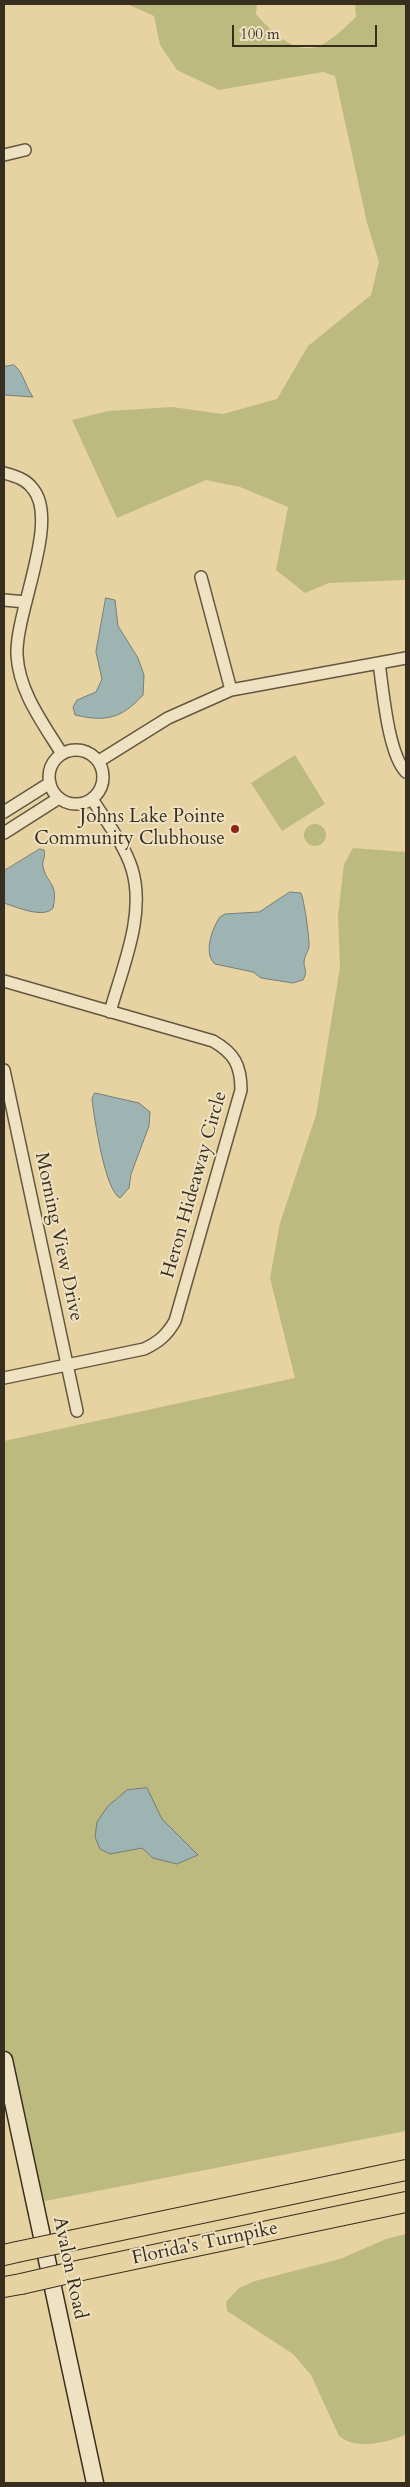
<!DOCTYPE html>
<html>
<head>
<meta charset="utf-8">
<style>
	body { margin:0 }
	#map { position:relative; width:410px; height:2487px; overflow:hidden; background:#e7d3a2; font-family:Cardo,serif }
	canvas { display:block }
	.frame { position:absolute; inset:0; border:5px solid #382e20; pointer-events:none }
	.scale { position:absolute; left:232px; top:25px; width:145px; height:22px; box-sizing:border-box; border:2px solid #382e20; border-top:0; padding-left:6px; font-size:15px; line-height:18px; white-space:nowrap; color:#382e20; -webkit-text-stroke:4px #efe2c3; paint-order:stroke }
</style>
</head>
<body>
<div id="map">
<canvas width="410" height="2487"></canvas>
<div class="frame"></div>
<div class="scale">100 m</div>
</div>
<script>
const ctx = document.querySelector('canvas').getContext('2d');
ctx.lineJoin = 'round';
function fill(path, color) { ctx.fillStyle = color; ctx.fill(path, 'evenodd'); }
function strokePath(path, color, width, dash) { ctx.strokeStyle = color; ctx.lineWidth = width; ctx.lineCap = dash ? 'butt' : 'round'; ctx.setLineDash(dash || []); ctx.stroke(path); }
function drawText(font, color, halo, rows, align = 'center') {
  ctx.font = font + ' Cardo,serif'; ctx.lineWidth = 4; ctx.setLineDash([]); ctx.textBaseline = 'middle'; ctx.strokeStyle = halo; ctx.fillStyle = color; for (const [text, x, y, turn = 0] of rows) {
    ctx.save(); ctx.translate(x, y); ctx.rotate((+turn || 0) * Math.PI / 180); ctx.textAlign = isNaN(turn) ? turn : align; if (halo) ctx.strokeText(text, 0, 0); ctx.fillText(text, 0, 0); ctx.restore();
  }
}
fill(new Path2D(`
	M127,4H257L256,14C270,30 295,56 319,46C333,40 345,27 356,17L355,4H406V580L329,583L305,593L276,570L288,507L240,487L206,480L117,518L72,420L108,411L172,407L223,414L277,399L308,346L371,295L379,262L367,223L335,76L323,72L219,90L177,70L160,45L154,16Z
	M295,755L325,804L282,831L251,783Z
	M304 835a11 11 0 1 1 22 0a11 11 0 1 1-22 0Z
	M353,848L406,852V2131L35,2203L4,2061V1441L295,1378L270,1278L280,1223L316,1115L340,967L338,916L344,864Z
	M406,2234V2435C386,2442 357,2451 339,2436L311,2375L293,2354L227,2311L226,2302L239,2288L255,2281L340,2259L386,2239Z`), '#bdba80');
const water = new Path2D(`
	M14,365C24,373 25,386 33,397L4,395V367Z
	M106,598L115,600L118,626L138,658L144,675L143,695C121,719 106,722 75,715L73,707L77,700L96,692L102,679L96,652Z
	M40,849L44,850C46,857 42,860 43,866C46,884 59,882 53,908C44,919 16,907 4,903V871Z
	M290,892L301,893C304,899 310,941 309,947C308,952 304,956 304,962C304,969 308,972 303,980L293,983L261,978L253,972L215,964C203,954 212,928 220,917L225,914L259,912Z
	M95,1093L139,1103L150,1112L149,1126L131,1174L129,1188L120,1198C105,1191 94,1117 92,1099Z
	M147,1788L162,1819L198,1855L177,1864L153,1858L142,1848L110,1854L100,1849L95,1837L97,1822L108,1806L127,1790Z`);
fill(water, '#9db4b2');
strokePath(water, '#757e78', 1);
const street = new Path2D(`
	M4,155L25,150
	M4,473C15,476 26,479 33,489C60,521 15,613 17,655C19,692 43,723 62,754
	M201,577L231,690
	M4,600L26,602
	M379,663C383,690 388,754 406,772
	M49 777a27 27 0 1 1 54 0a27 27 0 1 1-54 0Z
	M99,761L168,718L231,690L406,658
	M92,799C106,821 124,844 132,869C146,915 122,968 110,1012
	M4,812L50,783
	M4,833L59,798
	M4,981L213,1041C234,1053 241,1065 241,1090L175,1321C167,1335 159,1342 144,1349L4,1378
	M4,1070L77,1411`);
const secondary = new Path2D(`
	M4,2060L95,2483`);
const highway = new Path2D(`
	M74,2240L406,2170
	M4,2255L17,2252
	M82,2270L406,2202
	M4,2287L21,2284`);
strokePath(street, '#645740', 14);
strokePath(secondary, '#382e20', 19);
strokePath(highway, '#382e20', 22);
strokePath(street, '#efe2c3', 11);
strokePath(secondary, '#efe2c3', 16);
strokePath(highway, '#e7d3a2', 20);
const highwayBridge = new Path2D(`
	M17,2252L74,2240
	M21,2284L82,2270`);
strokePath(highwayBridge, '#382e20', 22, []);
strokePath(highwayBridge, '#e7d3a2', 20);
for (const [x, y, r, color] of [
	[235,829,5,"#8f2418"]
]) { const dot = new Path2D(); dot.arc(x, y, r, 0, 2 * Math.PI); ctx.fillStyle = color; ctx.fill(dot); strokePath(dot, '#efe2c3', 2); }
drawText('19px', '#382e20', '#efe2c3', [
	["Johns Lake Pointe",225,818],
	["Community Clubhouse",225,840]
], 'right');
drawText('19px', '#382e20', '#efe2c3', [
	["Heron Hideaway Circle",195,1185,-74],
	["Morning View Drive",58,1237,78],
	["Florida's Turnpike",205,2244,-12],
	["Avalon Road",69,2268,78]
]);
</script>
</body>
</html>
